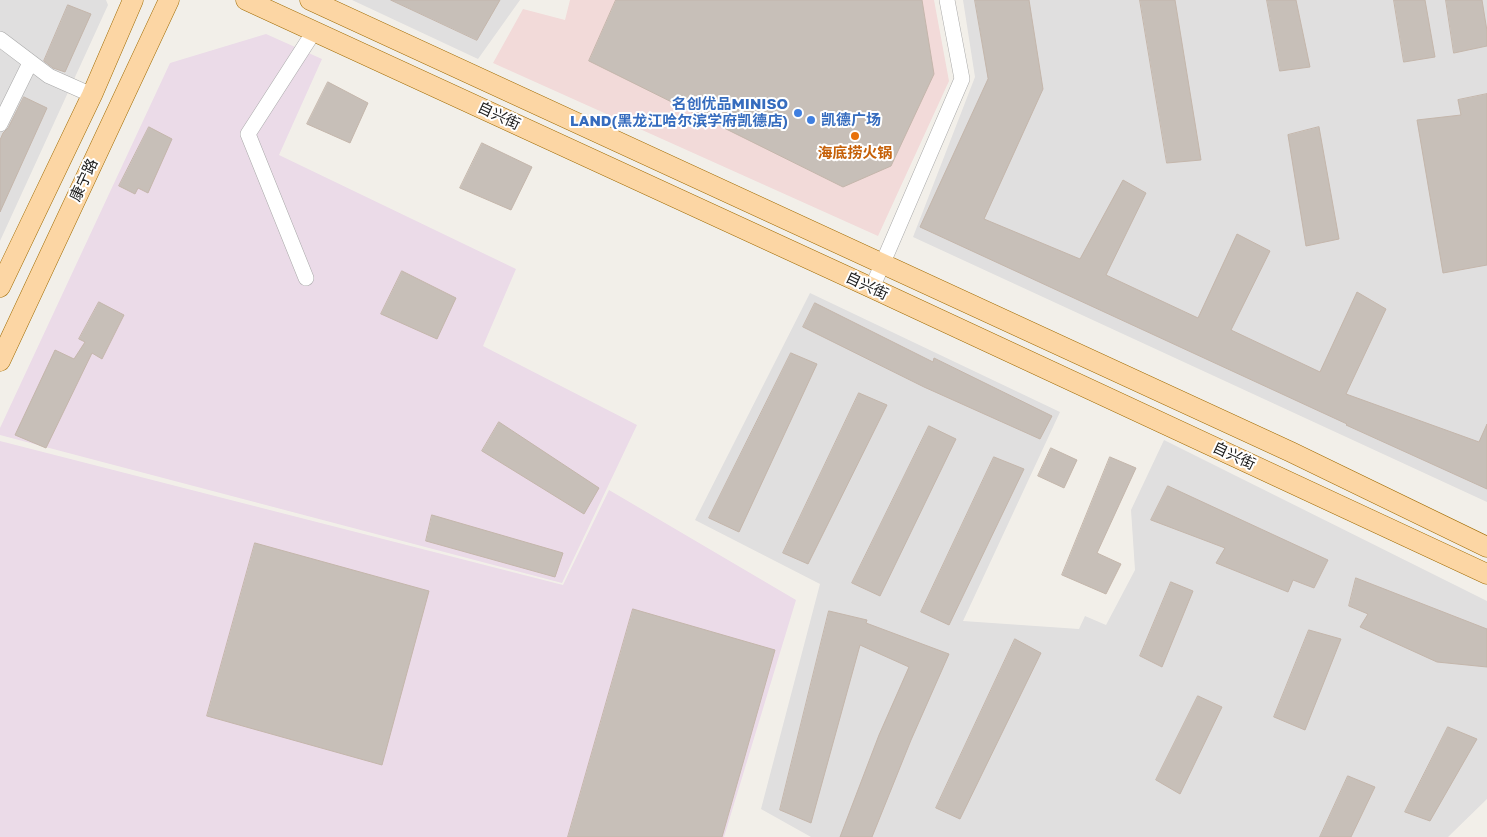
<!DOCTYPE html>
<html>
<head>
<meta charset="utf-8">
<style>
	body { margin:0 }
	canvas { display:block; background:#f2efe9 }
</style>
</head>
<body>
<canvas width="1487" height="837"></canvas>
<script>
const ctx = document.querySelector('canvas').getContext('2d');
ctx.lineJoin = 'round';
function fill(path, color) { ctx.fillStyle = color; ctx.fill(path, 'evenodd'); }
function strokePath(path, color, width, dash) { ctx.strokeStyle = color; ctx.lineWidth = width; ctx.lineCap = dash ? 'butt' : 'round'; ctx.setLineDash(dash || []); ctx.stroke(path); }
function drawText(font, color, halo, rows, align = 'center') {
  ctx.font = font + ' "Golos Text","Noto Sans SC",sans-serif'; ctx.lineWidth = 4; ctx.setLineDash([]); ctx.textBaseline = 'middle'; ctx.strokeStyle = halo; ctx.fillStyle = color; for (const [text, x, y, turn = 0] of rows) {
    ctx.save(); ctx.translate(x, y); ctx.rotate((+turn || 0) * Math.PI / 180); ctx.textAlign = isNaN(turn) ? turn : align; if (halo) ctx.strokeText(text, 0, 0); ctx.fillText(text, 0, 0); ctx.restore();
  }
}
fill(new Path2D(`
	M0,0H106L108,5L0,241Z
	M352,0H520L478,59Z
	M963,0H1487V502L913,237L975,77Z
	M810,293L1060,412L963,621L1079,629L1085,616L1106,625L1135,570L1131,510L1164,440L1487,601V799L1448,837H811L761,809L820,584L695,520Z`), '#e0dfdf');
fill(new Path2D(`
	M570,0H934L949,81L878,236L493,63L523,9L565,20Z`), '#f2dad9');
fill(new Path2D(`
	M266,34L322,59L279,155L516,269L483,346L637,425L562,583L0,435V428L170,63Z
	M0,441L563,585L609,490L796,600L724,837H0Z`), '#ebdbe8');
const building = new Path2D(`
	M391,0H500L477,40Z
	M616,0H922L934,74L891,166L843,187L589,61Z
	M975,0H1029L1043,89L984,219L1080,259L1123,180L1146,193L1106,275L1198,318L1237,234L1270,251L1231,330L1320,372L1357,292L1386,309L1346,394L1479,442L1487,424V489L1346,425L1347,424L920,227L988,79Z
	M1140,0H1175L1201,160L1167,163Z
	M1267,0H1296L1310,67L1280,71Z
	M1394,0H1425L1435,57L1404,62Z
	M1446,0H1482L1487,31V46L1454,53Z
	M68,5L91,14L65,72L53,68L44,61Z
	M328,82L368,103L350,143L307,124Z
	M1487,94V265L1443,273L1417,120L1461,115L1458,100Z
	M24,97L47,108L0,212V140L3,133L8,128Z
	M149,127L172,139L148,193L138,188L135,194L119,186Z
	M1319,127L1339,239L1306,246L1288,135Z
	M482,143L532,167L511,210L460,188Z
	M402,271L456,298L437,339L381,314Z
	M99,302L124,315L102,359L92,353L46,448L15,435L55,350L74,359L85,342L79,339Z
	M815,303L933,362L934,358L1052,416L1040,439L924,387L803,327Z
	M791,353L817,364L739,532L709,518Z
	M859,393L887,405L808,564L783,553Z
	M499,422L599,488L584,514L482,451Z
	M929,426L956,439L880,596L852,583Z
	M1051,448L1077,460L1064,488L1038,476Z
	M994,457L1024,469L949,625L921,612Z
	M1110,457L1136,468L1097,553L1121,564L1106,594L1062,575Z
	M1168,486L1328,560L1314,588L1293,580L1288,592L1216,563L1225,548L1151,520Z
	M432,515L563,553L555,577L426,541Z
	M255,543L429,591L382,765L207,716Z
	M1356,578L1487,629V667L1437,662L1360,627L1368,614L1349,606Z
	M1171,582L1193,591L1162,667L1140,656Z
	M633,609L775,650L722,837H568Z
	M829,611L867,620L866,623L949,654L911,740L872,837H840L879,735L909,667L860,645L811,823L780,810Z
	M1309,630L1341,639L1305,730L1274,717Z
	M1015,639L1041,653L960,819L936,808Z
	M1198,696L1222,707L1180,794L1156,780Z
	M1448,727L1477,739L1430,821L1405,812Z
	M1348,776L1375,787L1351,837H1320Z`);
fill(building, '#c7bfb8');
strokePath(building, '#c4b6ab', 1);
const minor = new Path2D(`
	M0,39L49,76L92,95
	M0,124L30,63
	M306,278L248,134L315,30
	M872,288L962,79L947,0`);
const major = new Path2D(`
	M246,0L872,288L1487,574
	M310,0L1291,452L1487,547
	M0,287L92,95L133,0
	M0,361L169,0`);
strokePath(minor, '#a9a9a9', 16);
strokePath(major, '#a06b00', 21);
strokePath(minor, '#fff', 15);
strokePath(major, '#fcd6a4', 20);
for (const [x, y, r, color] of [
	[798,113,5,"#3f7fe0"],
	[811,120,5,"#3f7fe0"],
	[855,136,5,"#e8710a"]
]) { const dot = new Path2D(); dot.arc(x, y, r, 0, 2 * Math.PI); ctx.fillStyle = color; ctx.fill(dot); strokePath(dot, '#fff', 2); }
drawText('bold 15px', '#366cbe', '#fff', [
	["名创优品MINISO",788,104],
	["LAND(黑龙江哈尔滨学府凯德店)",788,121],
	["凯德广场",821,120,"left"]
], 'right');
drawText('15px', '#222', '#fff', [
	["自兴街",499,116,25],
	["康宁路",84,180,-65],
	["自兴街",867,286,25],
	["自兴街",1234,456,25]
]);
drawText('bold 15px', '#c56008', '#fff', [
	["海底捞火锅",855,153]
]);
</script>
</body>
</html>
